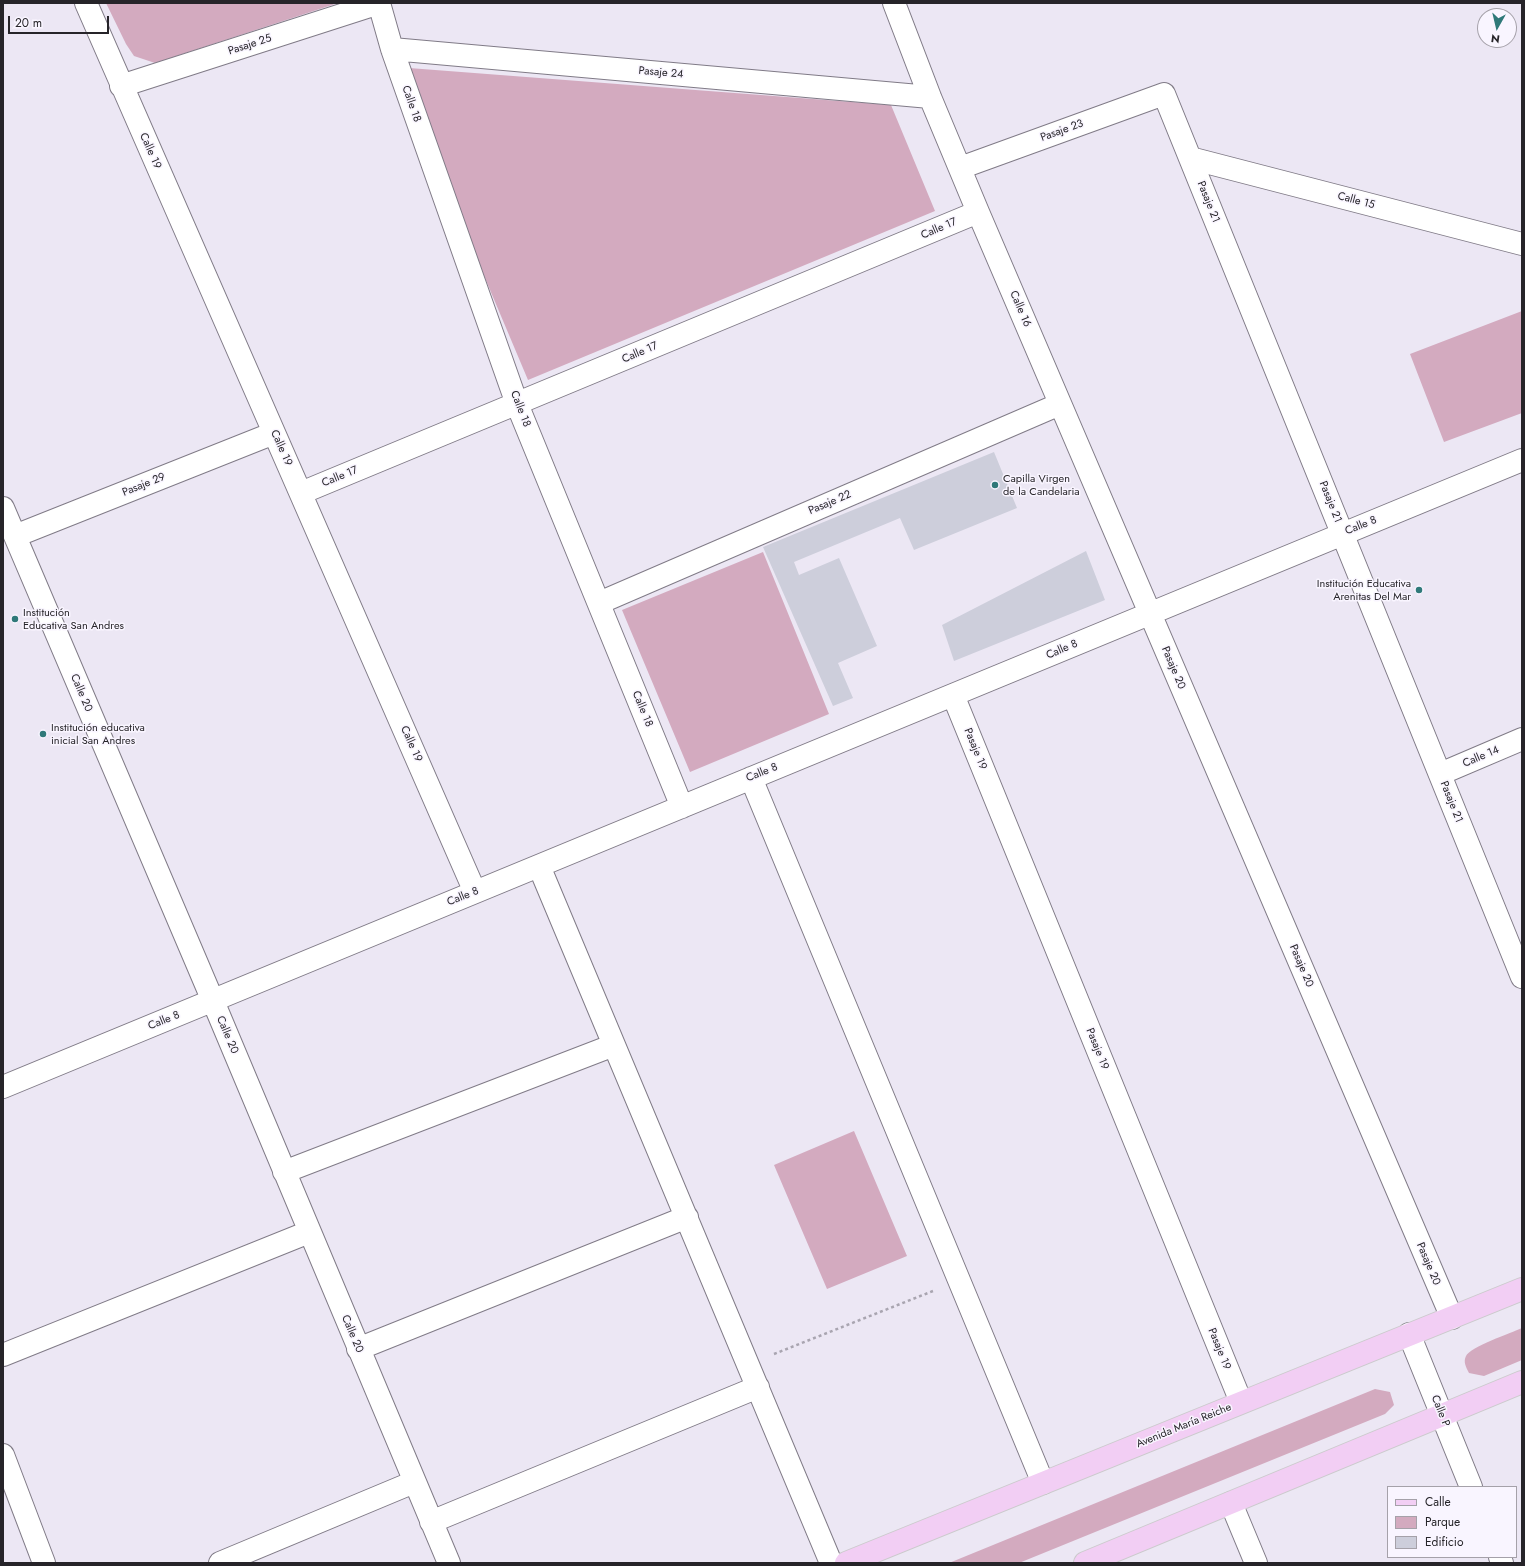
<!DOCTYPE html>
<html>
<head>
<meta charset="utf-8">
<style>
	body { margin:0 }
	#map { position:relative; width:1525px; height:1566px; overflow:hidden; background:#ece7f4; font-family:Jost,sans-serif }
	canvas { display:block }
	.frame { position:absolute; inset:0; border:4px solid #262429; pointer-events:none }
	.legend { position:absolute; left:1387px; top:1486px; width:130px; height:72px; box-sizing:border-box; background:#f9f5ff; border:1px solid #a5a1a9; margin:0; padding:5px 7px; list-style:none; font-size:12px; color:#262429 }
	.legend li { display:flex; align-items:center; gap:8px; height:20px }
	.legend b { width:20px; border:1px solid #a5a1a9 }
	.north { position:absolute; left:1477px; top:8px; width:40px; height:40px; box-sizing:border-box; background:#f9f5ff; border:1px solid #a5a1a9; border-radius:50%; rotate:188deg; font-size:11px; font-weight:700; line-height:16px; text-align:center; color:#262429 }
	.north::after { content:''; display:block; margin:auto; width:14px; height:18px; background:#2f7979; clip-path:polygon(50% 0,100% 100%,50% 72%,0 100%) }
	.scale { position:absolute; left:8px; top:16px; width:101px; height:18px; box-sizing:border-box; border:2px solid #262429; border-top:0; padding-left:5px; font-size:12px; line-height:14px; white-space:nowrap; color:#262429; -webkit-text-stroke:3px #f9f5ff; paint-order:stroke }
</style>
</head>
<body>
<div id="map">
<canvas width="1525" height="1566"></canvas>
<div class="frame"></div>
<ul class="legend">
<li><b style="height:5px;background:#f2cef4"></b>Calle</li>
<li><b style="height:11px;background:#d3aabf"></b>Parque</li>
<li><b style="height:11px;background:#cdcedb"></b>Edificio</li>
</ul>
<div class="north">N</div>
<div class="scale">20 m</div>
</div>
<script>
const ctx = document.querySelector('canvas').getContext('2d');
ctx.lineJoin = 'round';
function fill(path, color) { ctx.fillStyle = color; ctx.fill(path, 'evenodd'); }
function strokePath(path, color, width, dash) { ctx.strokeStyle = color; ctx.lineWidth = width; ctx.lineCap = dash ? 'butt' : 'round'; ctx.setLineDash(dash || []); ctx.stroke(path); }
function drawText(font, color, halo, rows, align = 'center') {
  ctx.font = font + ' Jost,sans-serif'; ctx.lineWidth = 3; ctx.setLineDash([]); ctx.textBaseline = 'middle'; ctx.strokeStyle = halo; ctx.fillStyle = color; for (const [text, x, y, turn = 0] of rows) {
    ctx.save(); ctx.translate(x, y); ctx.rotate((+turn || 0) * Math.PI / 180); ctx.textAlign = isNaN(turn) ? turn : align; if (halo) ctx.strokeText(text, 0, 0); ctx.fillText(text, 0, 0); ctx.restore();
  }
}
fill(new Path2D(`
	M106,3H338L155,63L134,56L126,44Z
	M396,67L891,105L935,211L528,380Z
	M1522,311V413L1444,442L1410,354Z
	M763,552L829,714L690,772L622,610Z
	M854,1131L907,1256L827,1289L774,1165Z
	M1522,1328V1360L1484,1376L1469,1373C1466,1367 1463,1362 1466,1356C1470,1347 1511,1333 1522,1328Z
	M1375,1389L1390,1392L1394,1405L1385,1414L1019,1563H949Z`), '#d3aabf');
fill(new Path2D(`
	M994,452L1017,508L914,550L900,518L794,562L799,575L839,558L877,646L838,663L853,698L833,706L763,547Z
	M1086,551L1105,600L954,661L942,625Z`), '#cdcedb');
const street = new Path2D(`
	M86,3L475,892
	M379,3L392,49L517,404L682,807
	M894,3L930,97L978,212L1452,1318
	M392,49L930,97
	M121,86L379,3
	M1190,158L1522,244
	M960,168L1164,94L1522,977
	M301,493L978,212
	M3,508L213,1001L449,1563
	M15,536L274,433
	M599,603L1060,404
	M953,695L1241,1402
	M1440,774L1522,739
	M751,778L1043,1483
	M539,866L831,1563
	M3,1087L1522,460
	M284,1172L614,1045
	M1409,1334L1471,1487
	M358,1349L687,1217
	M3,1355L309,1232
	M3,1455L44,1563
	M1231,1503L1256,1563
	M431,1522L758,1387
	M1500,1557L1502,1563
	M220,1563L414,1482`);
const primary = new Path2D(`
	M846,1563L1522,1289
	M1085,1563L1522,1382`);
strokePath(street, '#807b87', 24);
strokePath(primary, '#cbcacc', 24);
strokePath(new Path2D(`
	M774,1354L933,1291`), '#a9a5b0', 2.5, [3, 3]);
strokePath(street, '#fff', 22);
strokePath(primary, '#f2cef4', 22);
for (const [x, y, r, color] of [
	[995,485,4,"#2f7979"],
	[1419,590,4,"#2f7979"],
	[15,619,4,"#2f7979"],
	[43,734,4,"#2f7979"]
]) { const dot = new Path2D(); dot.arc(x, y, r, 0, 2 * Math.PI); ctx.fillStyle = color; ctx.fill(dot); strokePath(dot, '#f9f5ff', 1.5); }
drawText('11px', '#262429', '#f9f5ff', [
	["Pasaje 25",250,45,-18],
	["Pasaje 24",661,73,5],
	["Calle 18",411,104,71],
	["Pasaje 23",1062,131,-20],
	["Calle 19",150,151,66],
	["Calle 15",1356,201,15],
	["Pasaje 21",1208,202,68],
	["Calle 17",939,229,-23],
	["Calle 16",1020,309,67],
	["Calle 17",640,353,-23],
	["Calle 18",520,409,69],
	["Calle 19",281,448,66],
	["Calle 17",340,477,-22],
	["Pasaje 29",144,485,-22],
	["Pasaje 21",1330,502,68],
	["Pasaje 22",830,503,-23],
	["Calle 8",1361,526,-22],
	["Calle 8",1062,650,-23],
	["Pasaje 20",1173,668,67],
	["Calle 20",81,693,67],
	["Calle 18",642,709,68],
	["Calle 19",411,744,66],
	["Pasaje 19",975,749,68],
	["Calle 14",1481,757,-23],
	["Calle 8",762,773,-22],
	["Pasaje 21",1451,802,68],
	["Calle 8",463,897,-22],
	["Pasaje 20",1301,966,67],
	["Calle 8",164,1021,-22],
	["Calle 20",227,1035,67],
	["Pasaje 19",1097,1049,68],
	["Pasaje 20",1428,1264,67],
	["Calle 20",352,1334,67],
	["Pasaje 19",1219,1349,68],
	["Calle P",1440,1411,68],
	["Avenida María Reiche",1184,1426,-22]
]);
drawText('11px', '#262429', '#f9f5ff', [
	["Capilla Virgen",1003,479],
	["de la Candelaria",1003,492],
	["Institución Educativa",1411,584,"right"],
	["Arenitas Del Mar",1411,597,"right"],
	["Institución",23,613],
	["Educativa San Andres",23,626],
	["Institución educativa",51,728],
	["inicial San Andres",51,741]
], 'left');
</script>
</body>
</html>
